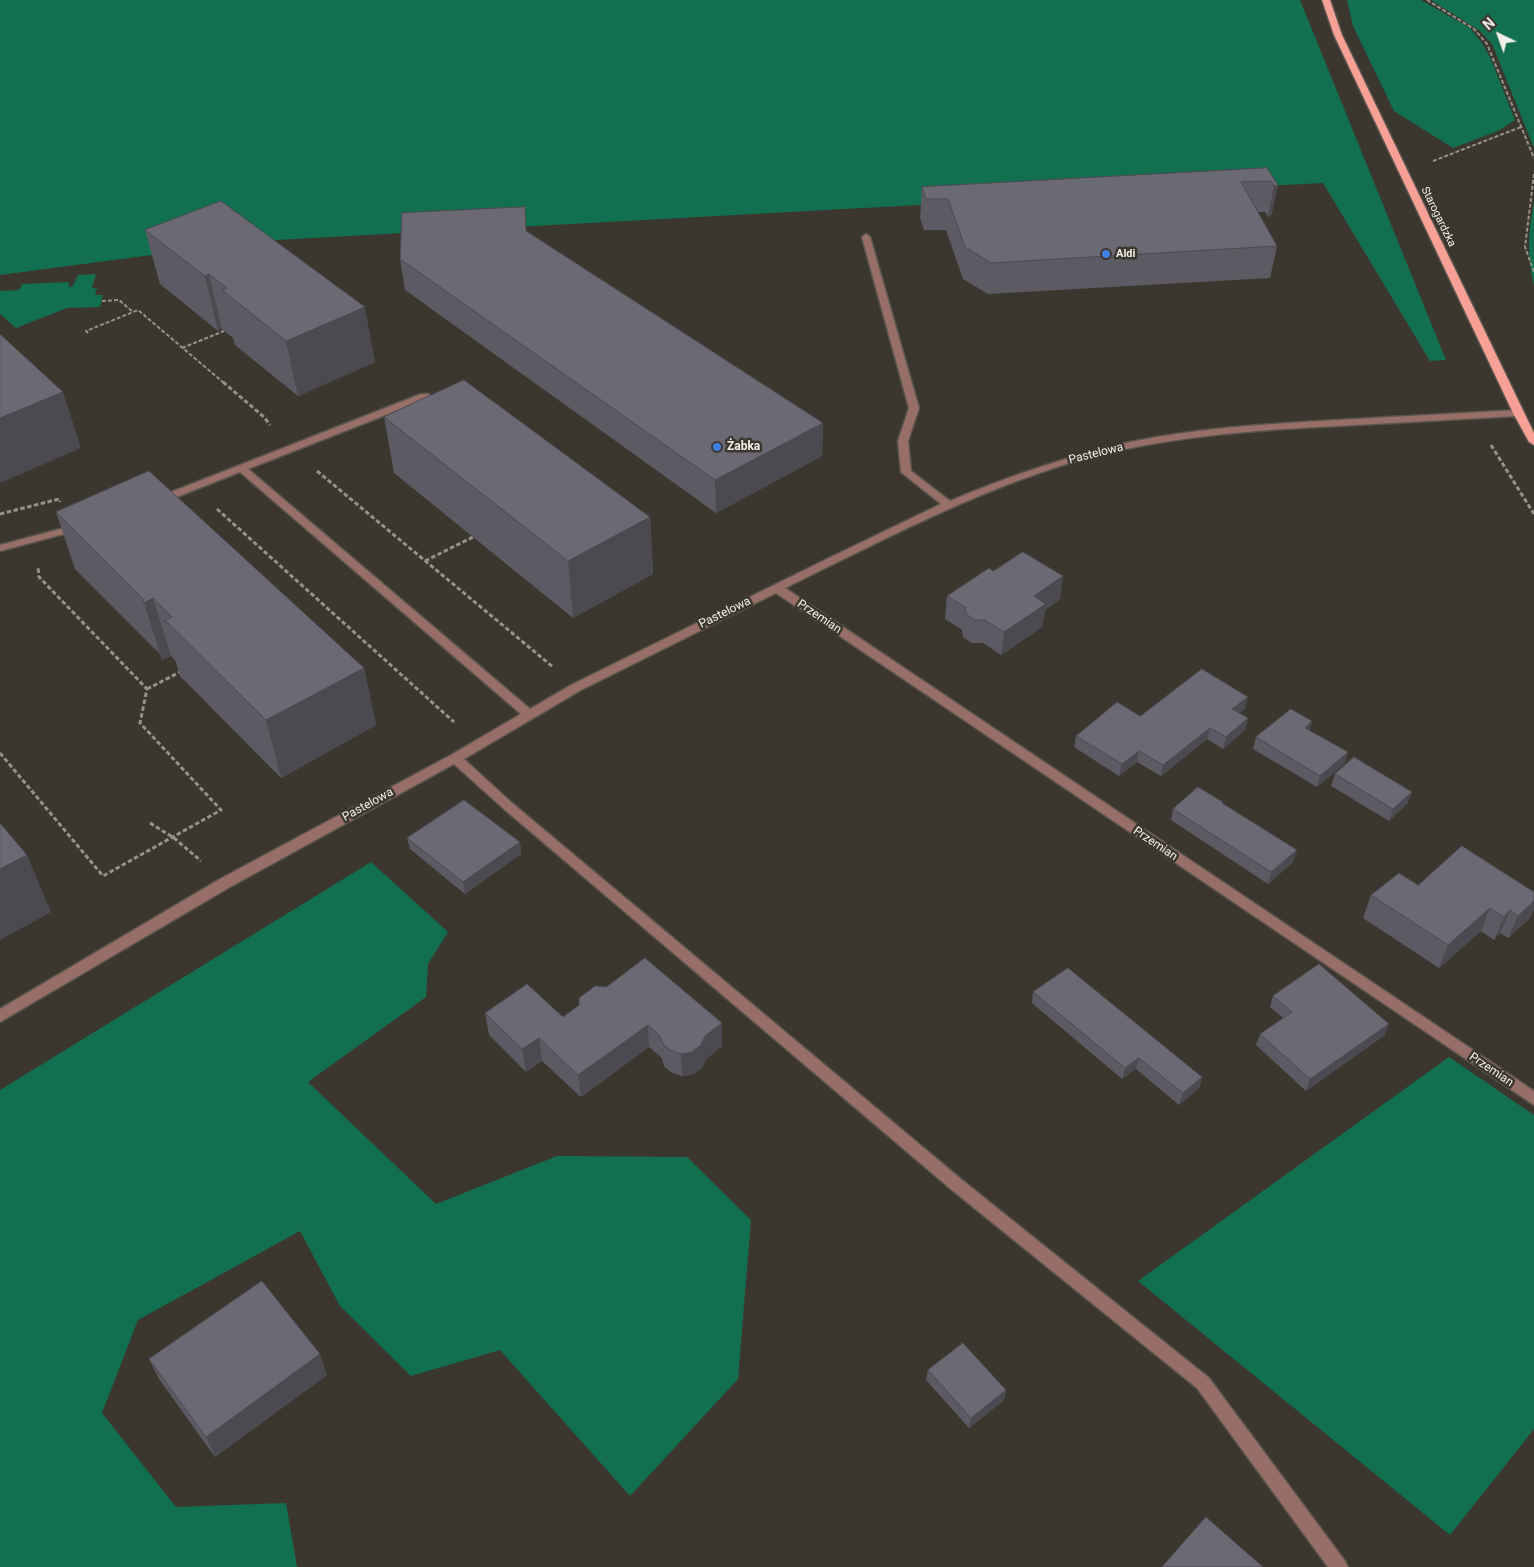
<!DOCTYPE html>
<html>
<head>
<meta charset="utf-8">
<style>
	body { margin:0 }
	#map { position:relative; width:1534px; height:1567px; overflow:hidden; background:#3c372e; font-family:Roboto,sans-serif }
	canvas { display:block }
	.north { position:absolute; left:1474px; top:10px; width:50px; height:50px; -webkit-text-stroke:4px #3c372e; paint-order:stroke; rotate:318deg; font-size:14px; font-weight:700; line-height:20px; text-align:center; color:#f2efe9 }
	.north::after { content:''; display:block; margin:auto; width:18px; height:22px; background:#f2efe9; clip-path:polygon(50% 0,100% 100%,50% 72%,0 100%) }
</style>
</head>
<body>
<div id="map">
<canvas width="1534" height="1567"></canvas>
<div class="north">N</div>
</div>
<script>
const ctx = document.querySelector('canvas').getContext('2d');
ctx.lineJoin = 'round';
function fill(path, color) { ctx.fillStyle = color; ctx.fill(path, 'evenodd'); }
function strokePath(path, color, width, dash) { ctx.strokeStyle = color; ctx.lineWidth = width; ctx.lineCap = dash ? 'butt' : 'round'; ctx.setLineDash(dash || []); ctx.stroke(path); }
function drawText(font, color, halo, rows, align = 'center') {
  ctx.font = font + ' Roboto,sans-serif'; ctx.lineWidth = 5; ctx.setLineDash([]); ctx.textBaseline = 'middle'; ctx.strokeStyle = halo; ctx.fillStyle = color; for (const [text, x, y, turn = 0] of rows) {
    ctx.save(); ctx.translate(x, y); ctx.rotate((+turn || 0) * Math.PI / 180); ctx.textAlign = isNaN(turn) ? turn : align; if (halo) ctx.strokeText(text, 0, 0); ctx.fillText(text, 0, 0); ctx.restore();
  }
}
fill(new Path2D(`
	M0,0H1300L1446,360L1430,361L1323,183L258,241L0,275Z
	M1347,0H1421L1470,28L1482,43L1491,59L1515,120L1498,131L1453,148L1394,111L1353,26Z
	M1431,0H1534V148L1492,44L1480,31Z
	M1534,201V286C1527,253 1528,235 1534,201Z
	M96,274L92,288H97L95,295H103L100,307L67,308L16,328L0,314V291L19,290L22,284L69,282L68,287L73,286L78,275Z
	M371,862L448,932L428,964L426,997L308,1082L436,1204L557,1156L687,1157L751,1220L738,1379L630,1496L500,1350L411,1376L340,1306L300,1231L138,1320L102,1413L176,1507L286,1503L297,1567H0V1090Z
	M1449,1057L1534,1115V1429L1450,1535L1138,1281Z`), '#126f50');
const minor = new Path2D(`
	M866,234L870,237L919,408L908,441L911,471L950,501C1009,476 1068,456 1130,442C1198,428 1267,424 1337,420C1397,417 1458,413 1518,410L1523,413L1518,416C1458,419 1398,423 1338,426C1252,430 1164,437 1080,460C977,490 881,541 785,588L1534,1091V1105L776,593L581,690L464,759L512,803L962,1180L1209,1378L1345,1561L1348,1567H1328L1197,1388L952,1190L504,809L454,764L230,887L0,1022V1009L220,879L451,755L521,714L240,472L164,502H156L155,500L156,498L421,394H429V398L248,469L530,709L573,684L829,558L941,504L901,472L898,441L909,408L862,237Z
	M79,524L83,525L84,527L83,529L0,551V545Z`);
const major = new Path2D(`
	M1322,0H1330L1342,35L1534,433V445L1529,442L1513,413L1334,35Z`);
strokePath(minor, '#59544c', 3);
strokePath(major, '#59544c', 3);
strokePath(new Path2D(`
	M1427,0L1474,29L1487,44L1534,158
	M1433,161L1521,127
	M1534,174L1525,247L1534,272
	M102,301L119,300L133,312
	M88,333L86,331L138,310L224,383
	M182,348L224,331`), '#96928a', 2, [4, 2]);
strokePath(new Path2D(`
	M223,382L264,417L270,425
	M1491,445L1534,514
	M317,471L553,667
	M217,509L454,722
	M0,514L59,499L60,502
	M425,561L473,537
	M147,689L182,671
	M0,753L103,876L221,810L140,723L147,689L39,577L38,567
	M150,823L174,838L201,861`), '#96928a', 3, [4.5, 2.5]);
fill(minor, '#986e68');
fill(major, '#f7a196');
fill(new Path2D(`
	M1267,168L1278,185L1271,216L1268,217L1265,212H1258L1277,246L1270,278L988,294L963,279L946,230H924L920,218L922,187Z
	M145,230L375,362L298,396L235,345L233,338L222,329L218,331L160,284Z
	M528,232L823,423L822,456L716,513L405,290L400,259Z
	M384,417L650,517L653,574L573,618L394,473Z
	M56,512L364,668L376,725L281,778L184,680L181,678L175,660L171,656L162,660L160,654L75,569Z
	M993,571L1060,599L1045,610L1042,627L1001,655L983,643H972L963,637L962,630L945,619L947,596Z
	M1245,709L1239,713L1248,718L1245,730L1223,749L1207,739L1161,776L1137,762L1119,776L1074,747L1076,736L1140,716Z
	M1310,731L1348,752L1344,764L1317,787L1253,749L1256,737Z
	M1335,774L1408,803L1389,821L1331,786Z
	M1223,802V803L1293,862L1268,884L1171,820L1173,809Z
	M407,838L520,842L521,854L465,894L410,849Z
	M1534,892V909L1530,918L1508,938L1500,933L1494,940L1481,931L1439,968L1363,918L1371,895Z
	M1033,992L1202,1077L1199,1088L1179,1105L1136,1069L1122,1079L1032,1003Z
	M1273,996L1385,1035L1306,1091L1256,1045L1260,1034L1283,1018L1270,1007Z
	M485,1013L722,1023V1046L706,1059L702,1068L694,1074L682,1076L672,1073L664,1066L662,1058L649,1047L581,1097L542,1061L526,1072L489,1035Z
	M149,1359L327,1375L215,1457L159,1379Z
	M928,1370L1006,1390L1004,1400L969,1428L926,1380Z`), '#5c5b64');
fill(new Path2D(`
	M1278,185L1271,216L1268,217L1274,186Z
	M209,274L222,329L218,331L205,276Z
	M365,307L375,362L298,396L286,341Z
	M63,392L81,448L0,483V418Z
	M823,423L822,456L716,513L715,480Z
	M650,517L653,574L573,618L568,561Z
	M1063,576L1060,599L1045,610L1042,627L1001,655L1004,632L1034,596Z
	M153,598L171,656L162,660L144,603Z
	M364,668L376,725L281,778L266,720Z
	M1248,697L1245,709L1229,720L1232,709Z
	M1248,718L1245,730L1223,749L1226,737Z
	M1312,721L1309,733L1305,728Z
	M1210,728L1207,739L1161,776L1163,765Z
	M1139,751L1137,762L1119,776L1122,764Z
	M1348,752L1344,764L1317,787L1320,776Z
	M1412,792L1408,803L1389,821L1393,809Z
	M520,842L521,854L465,894L463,882Z
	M1297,850L1293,862L1268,884L1271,872Z
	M27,855L51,912L0,940V869Z
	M1534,901V909L1530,918L1508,938L1518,916Z
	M1490,908L1481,931L1439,968L1448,945Z
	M1510,910L1500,933L1494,940L1504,917Z
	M722,1023V1046L706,1059L702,1068L694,1074L682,1076L681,1054Z
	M1389,1024L1385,1035L1306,1091L1310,1079Z
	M648,1025L649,1047L581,1097L578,1075Z
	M539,1038L542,1061L526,1072L522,1049Z
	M1139,1058L1136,1069L1122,1079L1125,1068Z
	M1202,1077L1199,1088L1179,1105L1183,1093Z
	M320,1354L327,1375L215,1457L206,1437Z
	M1006,1390L1004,1400L969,1428L971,1418Z`), '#4b4a51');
const building = new Path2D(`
	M1267,168L1278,185L1274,186L1271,181L1241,182L1277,246L991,263L965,247L948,199H926L922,187Z
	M221,201L365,307L286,341L222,290L227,288L209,274L205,276L145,230Z
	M525,207L526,231L823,423L715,480L400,259L402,213Z
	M0,334L63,392L0,418Z
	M464,380L650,517L568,561L384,417Z
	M149,471L364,668L266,720L167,622L163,621L172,617L153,598L144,603L143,600H144L56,512Z
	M1023,552L1063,576L1034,596L1046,604L1004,632L985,620H975L966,614L965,607L947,596L989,568L993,571Z
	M1202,669L1248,697L1232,709L1248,718L1226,737L1210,728L1163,765L1139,751L1122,764L1076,736L1117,702L1140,716Z
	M1291,709L1312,721L1305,728L1348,752L1320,776L1256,737Z
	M1354,757L1412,792L1393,809L1335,774Z
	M1198,787L1223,802L1222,803L1297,850L1271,872L1173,809Z
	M464,800L520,842L463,882L407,838Z
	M0,823L27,855L0,869Z
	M1462,846L1534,892V901L1518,916L1510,910L1504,917L1490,908L1448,945L1371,895L1399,873L1418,885Z
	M645,958L722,1023L705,1036L701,1045L692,1052L681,1054L670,1050L663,1044L660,1036L648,1025L578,1075L539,1038L522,1049L485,1013L527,984L563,1017L579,1005V998L595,986L606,987Z
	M1319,964L1389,1024L1310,1079L1260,1034L1292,1012L1273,996Z
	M1068,968L1202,1077L1183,1093L1139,1058L1125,1068L1033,992Z
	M262,1281L320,1354L206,1437L149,1359Z
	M963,1343L1006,1390L971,1418L928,1370Z
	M1206,1517L1263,1567H1162Z`);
fill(building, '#6b6a74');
strokePath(building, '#4b4a51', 1);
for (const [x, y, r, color] of [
	[1106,254,5,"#3f7fe0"],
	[717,447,5,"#3f7fe0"]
]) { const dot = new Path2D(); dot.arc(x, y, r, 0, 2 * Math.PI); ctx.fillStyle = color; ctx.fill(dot); strokePath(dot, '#3c372e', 2); }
drawText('11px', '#f2efe9', '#3c372e', [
	["Starogardzka",1438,217,64]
]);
drawText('bold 11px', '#f2efe9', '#3c372e', [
	["Aldi",1116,254]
], 'left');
drawText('bold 12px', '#f2efe9', '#3c372e', [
	["Żabka",727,447]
], 'left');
drawText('12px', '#f2efe9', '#3c372e', [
	["Pastelowa",1096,454,-14],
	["Pastelowa",725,613,-26],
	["Przemian",819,617,34],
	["Pastelowa",368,805,-29],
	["Przemian",1155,844,34],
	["Przemian",1491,1070,34]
]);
</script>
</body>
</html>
